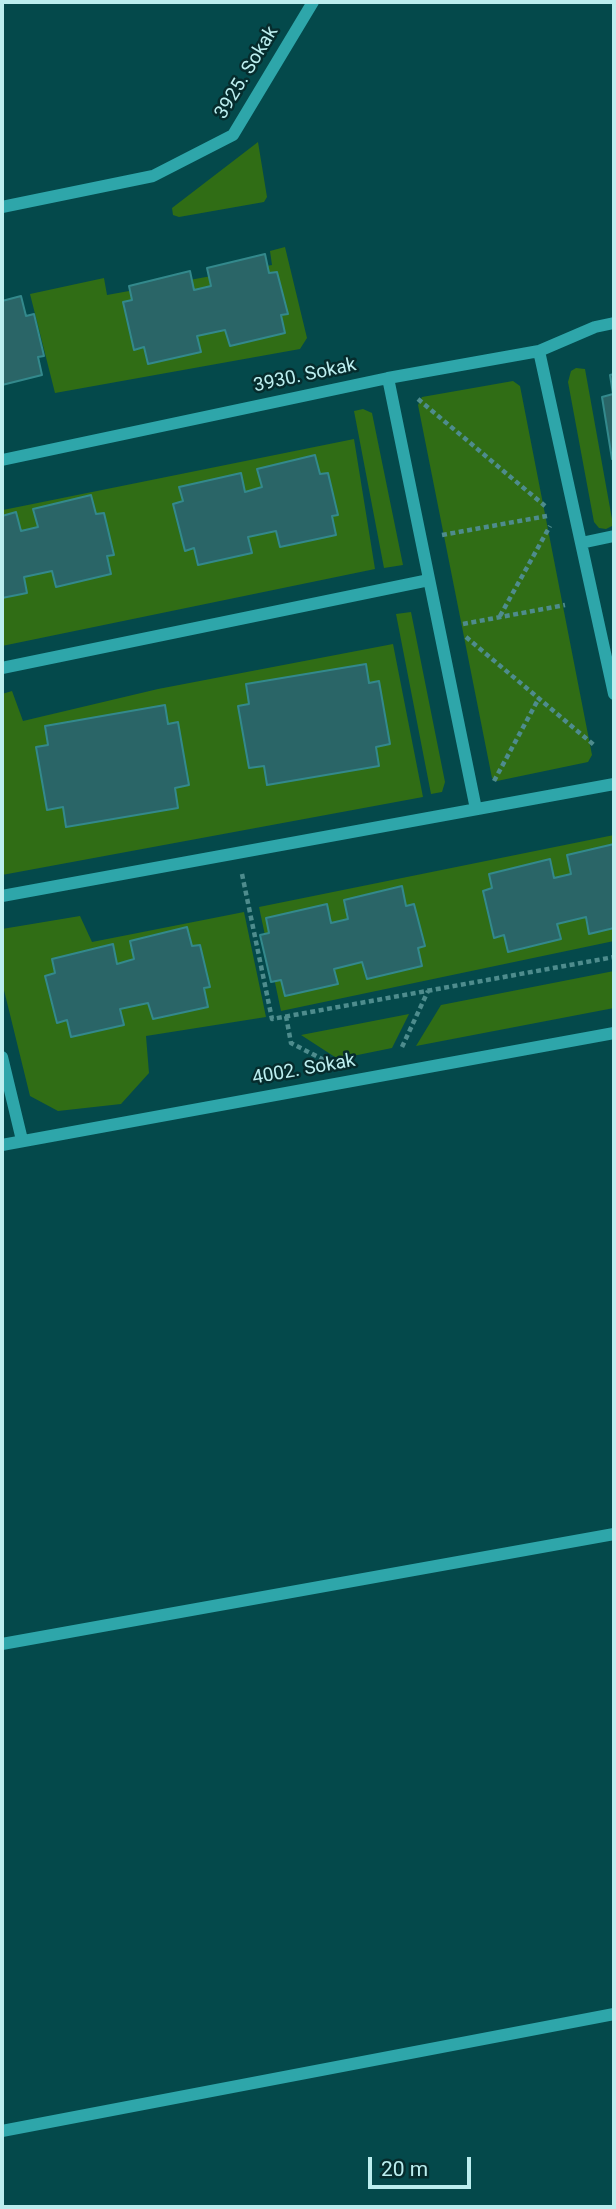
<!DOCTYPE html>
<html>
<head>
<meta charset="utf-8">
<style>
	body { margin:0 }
	#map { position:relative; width:616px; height:2209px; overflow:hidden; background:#04494b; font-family:Roboto,sans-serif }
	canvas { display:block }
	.frame { position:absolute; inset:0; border:4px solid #bceeef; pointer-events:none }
	.scale { position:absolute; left:368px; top:2157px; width:103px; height:32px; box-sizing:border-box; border:4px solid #bceeef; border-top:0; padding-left:9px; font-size:21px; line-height:24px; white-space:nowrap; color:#bceeef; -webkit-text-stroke:5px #062c2d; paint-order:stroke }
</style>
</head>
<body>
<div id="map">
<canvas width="616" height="2209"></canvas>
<div class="frame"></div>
<div class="scale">20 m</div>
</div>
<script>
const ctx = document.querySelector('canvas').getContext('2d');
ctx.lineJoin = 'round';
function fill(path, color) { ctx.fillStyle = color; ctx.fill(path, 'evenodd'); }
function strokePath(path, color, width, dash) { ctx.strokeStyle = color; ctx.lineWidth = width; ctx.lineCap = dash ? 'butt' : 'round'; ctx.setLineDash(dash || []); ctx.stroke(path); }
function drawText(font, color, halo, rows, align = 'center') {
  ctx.font = font + ' Roboto,sans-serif'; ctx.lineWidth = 5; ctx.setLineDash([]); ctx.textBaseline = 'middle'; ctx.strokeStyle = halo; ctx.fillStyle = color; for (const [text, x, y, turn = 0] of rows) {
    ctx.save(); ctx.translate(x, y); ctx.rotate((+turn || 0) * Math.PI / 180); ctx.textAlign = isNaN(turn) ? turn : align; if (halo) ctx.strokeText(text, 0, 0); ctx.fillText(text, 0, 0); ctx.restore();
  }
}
fill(new Path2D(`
	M258,142L267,197L264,202L179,217L173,215L172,208Z
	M285,247L307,338L300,349L55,393L30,294L104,278L107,295L272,265L270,251Z
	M576,368L585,369L612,519V526L606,529L599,528L594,522L568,382L571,371Z
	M513,381L520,386L592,755L588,762L497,781L492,778L418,405L422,397Z
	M363,409L372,413L403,565L384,568L354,411Z
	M354,439L375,569L2,646V508L3,510Z
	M411,612L445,782L442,792L431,794L396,614Z
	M393,644L423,797L2,875V694L12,691L23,721L158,689Z
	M614,835V941L281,1011L259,907Z
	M244,912L266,1017L146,1036L149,1073L121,1104L58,1111L30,1096L2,982V929L80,916L92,942Z
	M614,971V1008L416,1046L441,1005Z
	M409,1014L392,1048L338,1059L301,1035Z`), '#306d15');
const building = new Path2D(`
	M265,254L269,273L277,272L288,314L281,315L285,333L230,346L225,330L197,336L201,352L148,364L144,347L134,350L123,302L132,300L129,286L190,271L194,290L211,286L207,268Z
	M21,296L26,316L34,314L44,356L38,357L42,375L2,385V301Z
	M614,374V459H612L602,397L613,394L610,375Z
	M315,455L320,474L328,473L338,515L332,516L336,535L280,547L276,531L248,537L252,553L198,565L194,548L185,551L173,504L183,501L179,487L241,473L245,492L262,487L257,469Z
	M91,495L96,514L104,513L114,555L107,556L111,574L56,587L52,571L24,577L27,593L2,598V516L16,512L21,531L38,527L33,509Z
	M366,664L369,683L379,681L390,744L376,747L379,766L267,785L264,766L249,768L238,706L249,704L246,684Z
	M165,705L168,724L178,722L189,785L175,788L178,808L66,827L63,807L47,810L36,747L48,745L45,726Z
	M614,844V928L589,934L586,917L557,924L561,939L508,952L504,935L494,938L483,891L492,888L489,874L550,859L554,878L571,874L567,855Z
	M402,886L406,906L414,904L425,946L418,948L422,966L367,979L362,962L334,969L338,984L285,996L281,980L271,982L260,935L269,933L266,918L327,904L331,923L348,919L344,900Z
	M187,927L192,946L200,945L210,987L204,988L208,1007L153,1019L148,1003L120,1009L124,1025L71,1037L67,1020L57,1023L45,976L55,973L52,959L113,944L117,964L134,959L130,941Z`);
fill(building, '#2a6567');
strokePath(building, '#33898c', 2);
strokePath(new Path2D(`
	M418,399L545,506
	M442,535L547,516
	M500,616L550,526
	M463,624L565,605
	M466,637L594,745
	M494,781L539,698
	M242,874L272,1019L614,957
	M286,1016L291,1043L326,1061
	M402,1047L428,991`), '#4e8c8d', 4.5, [5, 3.5]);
strokePath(new Path2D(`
	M2,207L153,176L233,135L313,2
	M539,351L614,694
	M388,378L476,809
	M2,460L388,378L539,351L595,327L614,323
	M581,543L614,536
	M2,668L429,580
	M2,896L614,784
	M2,1057L22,1140
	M2,1145L614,1033
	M2,1644L614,1534
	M2,2131L614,2014`), '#2ea6aa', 12);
drawText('19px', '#bceeef', '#062c2d', [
	["3925. Sokak",247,73,-59],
	["3930. Sokak",305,376,-12],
	["4002. Sokak",304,1070,-10]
]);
</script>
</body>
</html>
